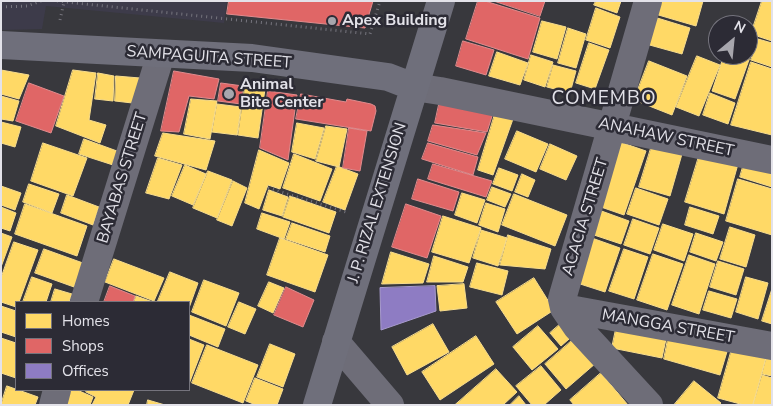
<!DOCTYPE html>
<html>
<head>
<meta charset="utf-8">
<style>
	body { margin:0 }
	#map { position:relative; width:773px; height:406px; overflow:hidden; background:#38383d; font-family:"Nunito Sans",sans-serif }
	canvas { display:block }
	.frame { position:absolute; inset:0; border:2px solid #e3e2e9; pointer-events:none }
	.legend { position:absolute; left:15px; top:301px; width:175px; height:90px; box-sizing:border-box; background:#2c2b35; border:1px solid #75747d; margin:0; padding:6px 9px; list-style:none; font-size:15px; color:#e3e2e9 }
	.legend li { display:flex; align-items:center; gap:10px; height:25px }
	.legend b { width:25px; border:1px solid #75747d }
	.north { position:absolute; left:708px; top:15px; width:50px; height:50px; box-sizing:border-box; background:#2c2b35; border:1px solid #75747d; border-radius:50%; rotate:28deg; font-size:14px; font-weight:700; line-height:20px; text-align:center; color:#e3e2e9 }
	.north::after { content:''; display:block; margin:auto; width:18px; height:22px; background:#a7a6ad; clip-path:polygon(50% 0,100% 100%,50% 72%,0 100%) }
</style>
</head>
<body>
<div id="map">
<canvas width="773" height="406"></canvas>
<div class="frame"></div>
<ul class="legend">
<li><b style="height:14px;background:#ffd966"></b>Homes</li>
<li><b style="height:14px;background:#e06666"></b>Shops</li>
<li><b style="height:14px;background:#8e7cc3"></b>Offices</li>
</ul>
<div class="north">N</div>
</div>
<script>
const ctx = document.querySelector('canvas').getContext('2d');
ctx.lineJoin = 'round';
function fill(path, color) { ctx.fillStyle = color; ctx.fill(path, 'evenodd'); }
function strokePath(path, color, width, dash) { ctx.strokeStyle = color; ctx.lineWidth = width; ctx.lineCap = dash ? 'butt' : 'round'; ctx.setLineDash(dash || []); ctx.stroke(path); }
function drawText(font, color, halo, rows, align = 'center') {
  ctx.font = font + ' "Nunito Sans",sans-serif'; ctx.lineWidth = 5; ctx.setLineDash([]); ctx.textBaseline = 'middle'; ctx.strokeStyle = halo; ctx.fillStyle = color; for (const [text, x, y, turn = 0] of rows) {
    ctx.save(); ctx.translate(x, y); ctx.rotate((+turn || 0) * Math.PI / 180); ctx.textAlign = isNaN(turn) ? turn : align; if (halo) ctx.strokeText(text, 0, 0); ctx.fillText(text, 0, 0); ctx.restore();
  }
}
fill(new Path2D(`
	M1,1H227L224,23L46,6L42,29L1,30Z`), '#3d3b4a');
const homes = new Path2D(`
	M596,1H621L617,13L594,5Z
	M659,1H703L696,26L655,14Z
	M762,1H772V41L751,34Z
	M596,8L620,17L610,48L586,40Z
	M654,17L690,28L682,54L646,44Z
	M542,21L566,27L557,59L533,52Z
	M568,28L586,34L576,68L558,63Z
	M758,39L772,43V67L751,60Z
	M748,41L755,43L735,99L712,91L724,55H748Z
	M589,43L609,50L595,89L576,83Z
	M497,52L528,63L520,85L489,76Z
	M531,55L553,62L545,87L524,80Z
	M697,56L720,65L699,116L676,107Z
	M649,61L687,76L672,115L634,100Z
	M751,62L772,69V135L731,125Z
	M553,65L576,71L570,93L547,87Z
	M1,70L29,75L19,99L1,94Z
	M73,70L96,73L89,120L106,125L100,143L56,126Z
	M98,73L114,76L113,101L95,99Z
	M116,76L140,78L141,104L115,101Z
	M245,87L265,89L258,138L238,135Z
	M710,93L735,103L728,124L703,115Z
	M1,96L19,101L13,121L1,119Z
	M191,99L217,101L210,139L184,134Z
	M217,104L241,107L237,135L212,132Z
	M495,114L513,119L493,175L478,170Z
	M1,122L21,127L15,147L1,143Z
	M297,123L324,128L315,159L292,152Z
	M326,126L347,129L339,167L316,161Z
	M517,131L548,144L536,172L505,159Z
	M163,133L215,141L206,170L155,156Z
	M84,139L117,151L113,165L79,154Z
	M620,142L646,151L624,215L598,206Z
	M43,143L87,158L73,196L31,181Z
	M550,144L577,156L566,180L540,169Z
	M652,145L682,154L670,196L639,187Z
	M259,150L289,163L280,189L268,185L259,209L245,203Z
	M700,153L738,164L724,214L685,202Z
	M294,154L332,169L320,201L283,188Z
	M158,158L182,165L169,199L146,193Z
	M745,160L772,168V187L740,177Z
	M185,165L206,174L193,205L172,196Z
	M337,166L358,174L345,210L323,202Z
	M499,168L518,175L512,191L493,184Z
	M208,171L232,180L217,218L193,208Z
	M522,174L535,180L528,197L515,192Z
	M738,179L772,189V235L726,221Z
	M233,181L247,188L232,226L217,220Z
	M29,184L59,194L52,213L23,202Z
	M1,186L21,193L15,210L1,205Z
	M492,187L511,194L505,207L487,200Z
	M636,188L668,199L659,225L627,214Z
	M269,190L288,197L282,216L263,210Z
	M462,193L485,200L477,223L455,215Z
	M514,194L567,215L555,246L502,225Z
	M67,195L99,207L93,225L61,213Z
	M290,196L336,212L329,233L283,217Z
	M486,203L505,209L498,232L479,225Z
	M25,204L87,226L77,256L15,234Z
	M1,207L16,213L10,231L1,228Z
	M690,207L719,216L713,234L685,225Z
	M596,209L629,221L621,244L588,233Z
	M262,213L290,222L284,239L257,229Z
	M443,216L481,228L469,263L432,252Z
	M633,219L659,228L650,254L624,245Z
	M292,223L330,236L325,252L286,239Z
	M663,224L693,234L684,261L654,250Z
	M730,227L755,235L746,267L720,259Z
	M481,230L507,238L498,266L473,258Z
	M1,233L12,237L1,267Z
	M696,233L723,242L716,261L690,252Z
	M508,235L551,249L545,269L500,265Z
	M589,237L620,248L605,292L574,282Z
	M280,238L328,255L315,292L267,275Z
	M14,242L38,250L19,302H16V307L1,302V278Z
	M44,249L83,263L74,287L35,273Z
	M624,249L648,257L634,299L609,291Z
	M391,252L429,264L423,283L382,284Z
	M653,254L683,264L667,310L637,300Z
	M689,255L715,264L699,314L672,305Z
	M434,256L468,267L463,282H427Z
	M114,259L164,278L154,301L105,282Z
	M718,261L744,269L736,295L710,287Z
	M477,263L508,271L502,295L470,287Z
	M170,272L198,283L189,308V302L158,301Z
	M32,277L52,284L46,302H23Z
	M746,277L768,283L758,319L736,312Z
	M534,278L554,310L517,334L496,302Z
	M204,280L239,293L226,326L192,312Z
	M269,282L284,288L273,313L258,306Z
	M464,284L467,308L440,311L437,286Z
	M55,289L72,294L69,302H51Z
	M772,289V324L762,321Z
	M709,291L737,299L731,318L703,310Z
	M136,296L153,302H134Z
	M239,302L256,309L245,334L228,327Z
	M1,306L16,311V337L1,332Z
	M189,315L225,329L218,347L189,335Z
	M565,320L576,333L561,346L550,333Z
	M433,324L449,352L407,375L392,347Z
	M538,326L558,349L532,370L513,347Z
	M616,329L666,339L662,358L612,348Z
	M476,336L494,364L440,400L422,372Z
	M1,338L16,343V378L1,373Z
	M575,338L596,363L566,389L545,364Z
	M189,339L204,345L189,384Z
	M668,339L729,345L720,375L664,359Z
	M270,344L295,354L283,387L257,377Z
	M207,345L258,365L243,403L192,383Z
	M733,345L767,354L753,405H744L718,398Z
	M767,355L772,356V376L762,374Z
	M541,366L561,390L544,405H532L516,386Z
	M496,369L517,392L503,405H455Z
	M601,373L628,405H574L570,400Z
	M762,375L772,378V405H753Z
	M255,378L283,389L277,405H256L246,401Z
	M694,381L721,403L719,405H674Z
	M7,386L38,397L35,405H1Z
	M66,390H77L93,397L90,405H63Z
	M87,390H134L128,405H92L96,397L86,392Z
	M519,396L526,405H510Z
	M148,400L165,405H147Z`);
fill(homes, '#ffd966');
strokePath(homes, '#f7dc8d', 1);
const shops = new Path2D(`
	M229,1H373L365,28L227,14Z
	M478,1H485L540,18L528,59L466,39Z
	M494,1H545L540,16Z
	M463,41L494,50L486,75L456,66Z
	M174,71L219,79L214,99L189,96L179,132L161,131Z
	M29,83L64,96L51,133L16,121Z
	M221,83L243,86L241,104L218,101Z
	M268,91L297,95L288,160L260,148Z
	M301,94L346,102L347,99L371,104L375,106L376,111L371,131L296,119Z
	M440,100L493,113L487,132L435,123Z
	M433,125L486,133L477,155L428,141Z
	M349,128L367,131L360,171L343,168Z
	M428,143L478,157L473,175L422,159Z
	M433,164L492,181L486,197L428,179Z
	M418,179L459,192L453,211L412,199Z
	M406,204L441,216L427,258L392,247Z
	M110,286L135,296L133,302H104Z
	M286,287L314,300L303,327L274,315Z`);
fill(shops, '#e06666');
strokePath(shops, '#e18b8d', 1);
const offices = new Path2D(`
	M435,286L436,311L381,330L380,288Z`);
fill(offices, '#8e7cc3');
strokePath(offices, '#a89bce', 1);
strokePath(new Path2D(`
	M57,1L370,34L380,1
	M1,7L27,6L41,1
	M60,20L64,2
	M268,188L349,213`), '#76757e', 3, [1, 4]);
strokePath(new Path2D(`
	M648,1L562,299L564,308L577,327L649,405
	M414,87L440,91L772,160
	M84,302L161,54
	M564,308L772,346
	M336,342L390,405
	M53,405L57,390`), '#6e6d78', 28);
strokePath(new Path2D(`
	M1,45L252,58L388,77L414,87
	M317,405L441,1`), '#6f6f7b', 28);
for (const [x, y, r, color] of [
	[332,21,5,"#a7a6ad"],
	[229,94,6,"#a7a6ad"]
]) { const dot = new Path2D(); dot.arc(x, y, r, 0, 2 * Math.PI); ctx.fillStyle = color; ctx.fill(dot); strokePath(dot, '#2c2b35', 2); }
drawText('bold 16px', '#e3e2e9', '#2c2b35', [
	["Apex Building",342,21],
	["Animal",240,85],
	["Bite Center",240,103]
], 'left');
drawText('16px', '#e3e2e9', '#2c2b35', [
	["SAMPAGUITA STREET",209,58,4],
	["ANAHAW STREET",666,138,12],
	["BAYABAS STREET",123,178,-73],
	["J. P. RIZAL EXTENSION",378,203,-73],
	["ACACIA STREET",586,217,-73],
	["MANGGA STREET",668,327,10]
]);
ctx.letterSpacing = '1px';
drawText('19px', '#e3e2e9', '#2c2b35', [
	["COMEMBO",604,99]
]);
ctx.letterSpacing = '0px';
</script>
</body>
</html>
